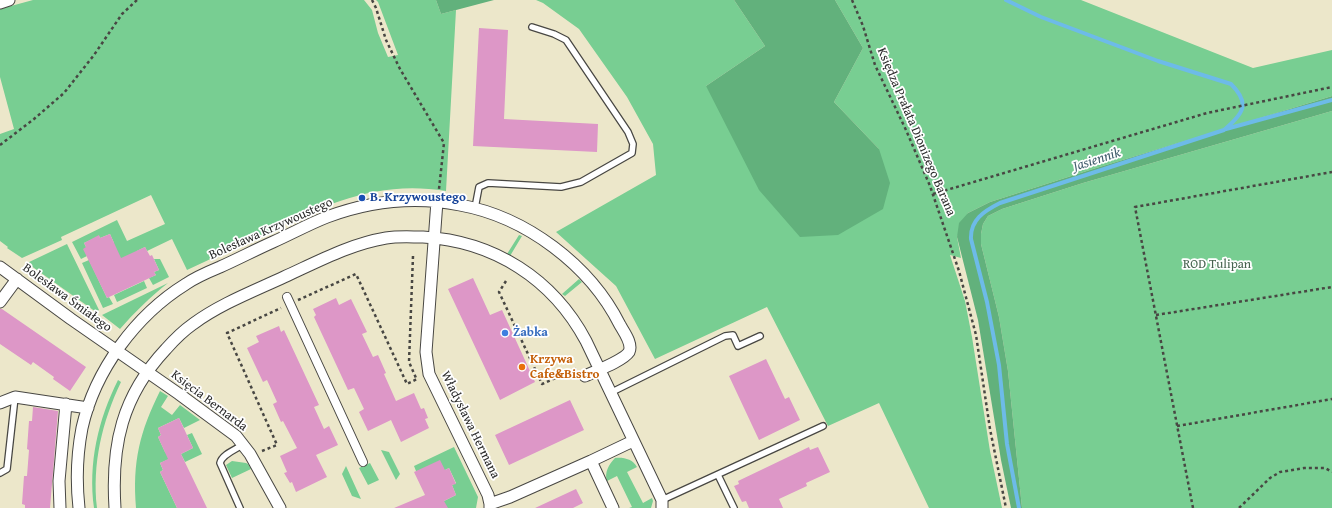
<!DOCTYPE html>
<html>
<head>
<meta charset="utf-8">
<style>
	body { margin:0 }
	canvas { display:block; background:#ece7ca }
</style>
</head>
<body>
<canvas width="1332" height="508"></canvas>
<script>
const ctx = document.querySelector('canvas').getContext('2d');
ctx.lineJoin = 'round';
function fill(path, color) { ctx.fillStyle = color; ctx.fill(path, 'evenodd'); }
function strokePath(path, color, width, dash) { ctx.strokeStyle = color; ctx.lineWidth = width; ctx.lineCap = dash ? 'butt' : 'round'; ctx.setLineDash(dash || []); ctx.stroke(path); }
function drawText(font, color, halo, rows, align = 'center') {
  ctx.font = font + ' "Gentium Book Plus",serif'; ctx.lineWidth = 3.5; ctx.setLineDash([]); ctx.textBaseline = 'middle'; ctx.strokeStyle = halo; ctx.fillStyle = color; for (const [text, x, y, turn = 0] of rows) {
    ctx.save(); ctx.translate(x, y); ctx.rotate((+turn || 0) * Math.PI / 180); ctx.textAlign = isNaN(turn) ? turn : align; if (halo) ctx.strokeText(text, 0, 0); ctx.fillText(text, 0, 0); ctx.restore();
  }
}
fill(new Path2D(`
	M33,0H364L372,10L378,33L388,57L398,55L378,2L376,0H436L441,14L456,10L446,191C379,180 329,203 270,231C242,244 215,257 187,270L172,239L147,251L145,247L137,251L123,264L111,244L114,243L110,234L100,238L99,236L84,243L86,247L87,256L81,259L72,242L117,220L127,241L165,224L151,195L61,237L62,240L22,258L7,248L8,247L0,241V134L14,129L0,77V9Z
	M536,0H734L765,46L706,86L879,149L834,102L863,48L835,0H1081L1253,68L1332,50V96L1093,169L990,202L968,213L957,237L961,258L950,255L965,301L972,337L990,451L1002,508H929L879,403L828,426L767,307L655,359L616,286L556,232L656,175L653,144L627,97L579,29L543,3Z
	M1332,111V508H1022L1008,371L999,317L981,244V234L983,224L988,216L1002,209L1083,183Z
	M519,235L522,236L510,256L507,254Z
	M67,244L99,310L96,312L27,263Z
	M154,259H160L169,277L153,285L149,278L156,275L154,272L159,270Z
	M89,260L107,298L109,297L113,304L103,308L82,263Z
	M579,279L582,282L565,296L562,294Z
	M144,281L147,288L117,302L114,295Z
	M168,283C150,297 135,312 120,329L102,315Z
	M118,380L121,382C102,422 92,464 97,508H94C88,463 98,420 118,380Z
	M160,391L168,396L161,407L172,415L180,405L200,420L184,428L179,418L158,428L161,435L158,437L165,452L172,458L160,463L163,470L160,472L177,508H136C132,462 140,431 160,391Z
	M192,433L202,454L185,462L181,454L193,448L187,435Z
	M454,447L478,497L476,508H447L442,502L456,495L452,485L456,483L449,468L445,470L416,471L414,466Z
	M381,450L389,452L400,474L396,480Z
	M615,458C623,457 633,459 637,467L627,472L643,503L652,498L653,501L651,508H629L632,507L617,476L607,481C604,473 609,464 615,458Z
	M232,461L246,463L248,464L251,469L232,478L226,465Z
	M370,463L379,480L368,485L359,468Z
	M346,466L361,499L352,496L342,474Z`), '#78ce92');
fill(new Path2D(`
	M436,0H494L441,14Z
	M734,0H835L863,48L834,102L879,149L890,183L883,209L838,235L800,237L759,190L706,86L765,46Z
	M1332,96V111L1083,183L1002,209L988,216L983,224L981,234V244L999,317L1008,371L1022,508H1011L1001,460L978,320L957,237L959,223L968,213L990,202L1093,169Z`), '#62b17c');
strokePath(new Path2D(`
	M1006,0L1041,17L1158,61L1231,84C1251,104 1243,114 1224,130L1000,203C984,211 970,220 971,239L987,302L999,365L1007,444L1019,508
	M1226,129L1332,100`), '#6dbbe8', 4);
fill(new Path2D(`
	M479,28L508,30L504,119L598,124L597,152L473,146Z
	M110,234L121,258L145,247L150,256L152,255L159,270L154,272L156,275L107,298L83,249L86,247L84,243L99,235L100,238Z
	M473,278L490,315L502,310L535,382L500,400L448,289Z
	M336,298L339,305L351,299L367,332L362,334L373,357L378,355L386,373L384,374L396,401L414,393L421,409L424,408L428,418L425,419L429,428L401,442L391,420L368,431L359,412L364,409L354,388L348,390L314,317L316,315L313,309Z
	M0,309H2L86,367L70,391L53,379L54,377L33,362L31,365L0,344Z
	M279,326L281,332L284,330L319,405L314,407L324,429L329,426L338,445L316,455L327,477L296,492L292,482L290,483L284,473L287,472L280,456L297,448L283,421L281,422L273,404L277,402L267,380L263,382L247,348L259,342L256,336Z
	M766,359L785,399L789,397L800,420L759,440L729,376Z
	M570,400L584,430L509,465L495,435Z
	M33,407L58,411L50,508H25V505L22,504L24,476H27L29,450L27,449L29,421H32Z
	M179,418L193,448L181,454L207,508H177L160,472L163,470L160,463L168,459L158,437L161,435L158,428Z
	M809,447L810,450L818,447L830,472L806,483L807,486L779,499L783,508H749L746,501L742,502L734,486L739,484L738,481Z
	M440,460L445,470L449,468L456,484L452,485L456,495L444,501L448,508H394L425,495L414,472Z
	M576,489L583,503L573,508H535Z`), '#dd97c7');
const service = new Path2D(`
	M475,208L479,187L488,183L561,187L581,182L632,153L633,144L628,132L566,40L554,34L532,27
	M610,393L725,336L733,335L738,346L760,336
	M0,473L7,469L15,397
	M718,475L734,508
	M662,500L823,426
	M240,508L220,463C222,454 237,449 244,444`);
const pedestrian = new Path2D(`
	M287,297L363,462`);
const minor = new Path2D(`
	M0,3L9,0
	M437,201L426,352L429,374L488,495L490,504V508
	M0,267L71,319L179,394L236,436L250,454L280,508
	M0,302L17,279
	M0,403L15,397L88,408
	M490,504L510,497L591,461
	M60,508L59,481L66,404
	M79,508C76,481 77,454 82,428C95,370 136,315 186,284C196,277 208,272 220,267C238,259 255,250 273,242C291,234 309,224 327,217C370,201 415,196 460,205C526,217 590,265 620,325C624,332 633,344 629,352C623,361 595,371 585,376
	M115,508C111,445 122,396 166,349C174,340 183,331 193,324C220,304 254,291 284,277C317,262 350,244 386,238C398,236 411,237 423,237C494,241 553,279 586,341L662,500V508
	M613,508L591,461L633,441`);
strokePath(service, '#484743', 8);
strokePath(pedestrian, '#484743', 10);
strokePath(minor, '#484743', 13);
strokePath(new Path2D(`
	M372,0L376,8L386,40L400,69L444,143L439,189
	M852,0L863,26L875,65L906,130L930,186L959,271L976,335L990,429L1006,508
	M0,145L34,119L64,93L94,55L122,14L137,0
	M933,194L1207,113L1332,87
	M413,256L409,362L416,378
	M506,281L499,292L542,384L576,369
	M298,300L356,274L407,384L417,379
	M1156,315L1332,287
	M1177,426L1332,399
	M262,451L277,445L227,333L281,308
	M1193,508L1135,207L1332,172
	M1239,508L1270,478L1280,472L1304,468H1325L1332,472`), '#484743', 2.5, [3, 3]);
strokePath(service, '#fff', 5.5);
strokePath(pedestrian, '#fff', 8);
strokePath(minor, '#fff', 11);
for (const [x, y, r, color] of [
	[362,198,4,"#1a4fb4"],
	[505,333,4,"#3f7fe0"],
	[522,367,4,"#e8710a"]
]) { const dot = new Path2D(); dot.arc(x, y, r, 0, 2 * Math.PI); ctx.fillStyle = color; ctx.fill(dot); strokePath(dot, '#fff', 1.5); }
drawText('13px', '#2b2b2b', '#fff', [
	["Księdza Prałata Dionizego Barana",916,132,67],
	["Bolesława Krzywoustego",271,229,-24],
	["Bolesława Śmiałego",67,298,36],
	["Księcia Bernarda",209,401,37],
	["Władysława Hermana",470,425,64]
]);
drawText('bold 13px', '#164399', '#fff', [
	["B. Krzywoustego",370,198]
], 'left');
drawText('13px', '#46644f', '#fff', [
	["ROD Tulipan",1217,265]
]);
drawText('bold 13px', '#366cbe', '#fff', [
	["Żabka",513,333]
], 'left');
drawText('bold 13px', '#c56008', '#fff', [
	["Krzywa",530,360],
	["Cafe&Bistro",530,375]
], 'left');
drawText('italic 14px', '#425d6d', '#fff', [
	["Jasiennik",1097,160,-18]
]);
</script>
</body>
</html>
